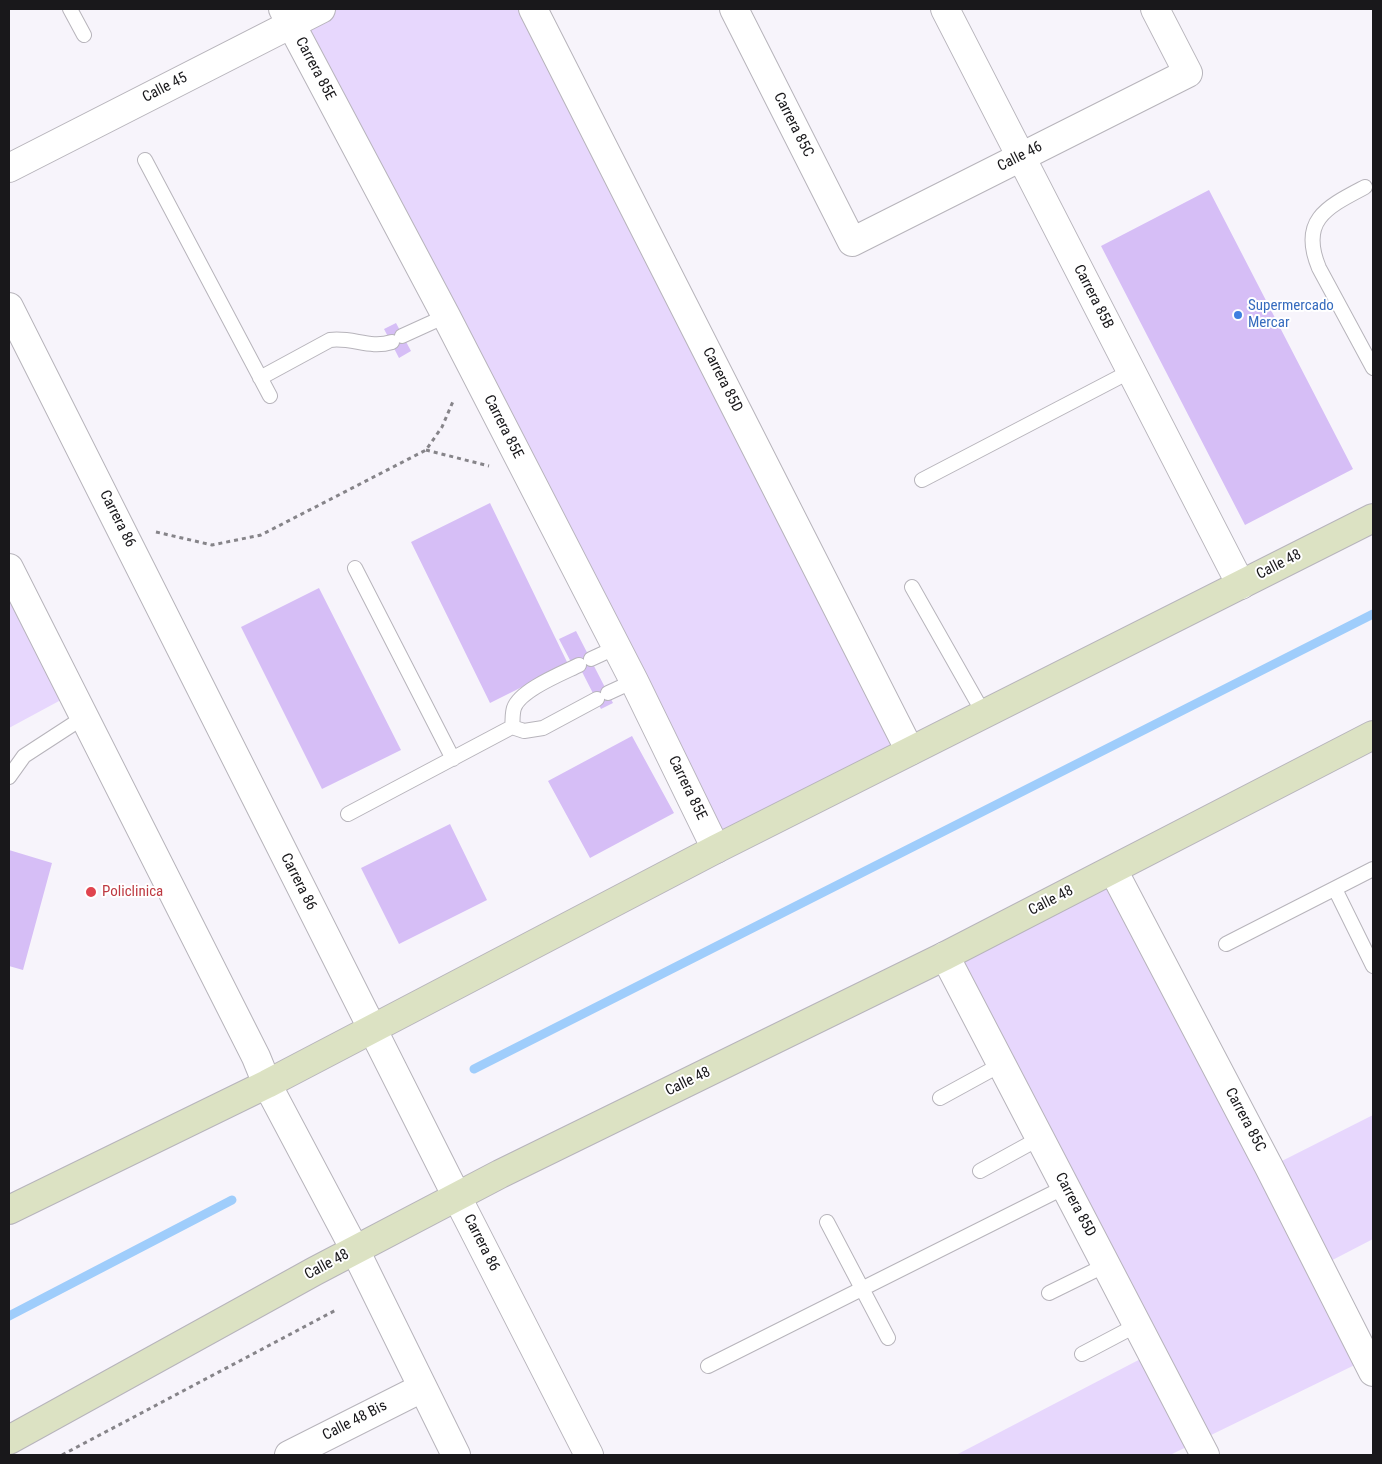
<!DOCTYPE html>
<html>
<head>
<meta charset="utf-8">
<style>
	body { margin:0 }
	#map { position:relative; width:1382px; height:1464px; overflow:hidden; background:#f7f4fb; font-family:"Roboto Condensed",sans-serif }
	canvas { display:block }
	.frame { position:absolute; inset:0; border:10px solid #19181b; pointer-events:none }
</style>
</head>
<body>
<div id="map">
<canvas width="1382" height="1464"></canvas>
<div class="frame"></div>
</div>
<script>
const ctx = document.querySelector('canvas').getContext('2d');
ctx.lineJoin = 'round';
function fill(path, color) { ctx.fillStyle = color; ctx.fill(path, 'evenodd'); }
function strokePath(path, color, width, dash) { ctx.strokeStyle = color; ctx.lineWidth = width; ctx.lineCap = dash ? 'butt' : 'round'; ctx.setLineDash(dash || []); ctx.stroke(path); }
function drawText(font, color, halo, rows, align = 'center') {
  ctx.font = font + ' "Roboto Condensed",sans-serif'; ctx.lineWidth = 4; ctx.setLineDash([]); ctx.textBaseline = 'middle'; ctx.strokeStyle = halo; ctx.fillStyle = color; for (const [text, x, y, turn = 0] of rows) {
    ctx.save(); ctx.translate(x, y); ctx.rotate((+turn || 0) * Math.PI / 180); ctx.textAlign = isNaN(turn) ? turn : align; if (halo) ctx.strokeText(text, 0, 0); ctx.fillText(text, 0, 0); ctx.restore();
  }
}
fill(new Path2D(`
	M283,9H533L910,751L716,849Z
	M9,568L72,694L9,728Z
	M1113,870L1270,1167L1373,1115V1239L1319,1267L1367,1359L1170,1455H956L1152,1353L945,956Z`), '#e7d7fd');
strokePath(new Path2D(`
	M474,1069L1373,614
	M9,1316L232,1200`), '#9fcdfb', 9);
fill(new Path2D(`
	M1209,190L1353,469L1245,525L1101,246Z
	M396,323L411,351L399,358L384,329Z
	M490,503L568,664L490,703L411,542Z
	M319,588L401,750L322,789L241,627Z
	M576,631L613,703L601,709L577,662L572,664L559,639Z
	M632,736L674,813L590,858L548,781Z
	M450,824L487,900L399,944L361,868Z
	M9,850L52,863L23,970L9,966Z`), '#d6bef6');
const service = new Path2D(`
	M70,9L84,35
	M145,160L270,396
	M1365,187C1327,207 1299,220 1319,268L1373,368
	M402,336L446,316
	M260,378L330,340C353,337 369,349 392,342
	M922,480L1131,371
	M355,568L453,759
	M912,587L984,714
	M591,659L617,647
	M608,693L634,681
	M512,727C513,721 512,714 514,708C520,690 563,673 579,665
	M9,777L24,756L84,717
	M348,814L512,727L524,731L543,728L597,699
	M1335,889L1373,966
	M1226,944L1373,869
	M940,1098L1002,1064
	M980,1171L1040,1138
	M827,1222L888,1338
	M1049,1293L1106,1265
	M1082,1354L1137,1325
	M708,1366L1065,1187`);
const minor = new Path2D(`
	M283,9L446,316L634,681L716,849
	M533,9L910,751
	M734,9L852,242L1188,73L1155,9
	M945,9L1241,585
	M9,168L321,9
	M1113,870L1269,1167L1373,1372
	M945,956L1205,1455
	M457,1197L589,1455
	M355,1250L456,1455
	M289,1455L422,1388`);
const tertiary = new Path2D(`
	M9,307L457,1197
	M9,568L256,1057L267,1084L355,1250`);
const secondary = new Path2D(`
	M9,1210L267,1084L716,849L1373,518
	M9,1440L315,1271L500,1174L945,956L1373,735`);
strokePath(service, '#b7b4bb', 16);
strokePath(minor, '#b7b4bb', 30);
strokePath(tertiary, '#b7b4bb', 30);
strokePath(secondary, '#b7b4bb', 30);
strokePath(new Path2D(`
	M426,450L489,466
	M156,532L212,545L261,535L426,450L442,427L454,399
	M62,1455L336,1310`), '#868489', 3, [4, 4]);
strokePath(service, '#fff', 14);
strokePath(minor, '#fff', 28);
strokePath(tertiary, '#fff', 28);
strokePath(secondary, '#dce2c3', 28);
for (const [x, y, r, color] of [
	[1238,315,5,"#3f7fe0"],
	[91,892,6,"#e0444e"]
]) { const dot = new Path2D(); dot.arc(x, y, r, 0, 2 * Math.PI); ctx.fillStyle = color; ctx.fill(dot); strokePath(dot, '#fff', 2); }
drawText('15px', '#19181b', '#fff', [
	["Carrera 85E",315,69,62],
	["Calle 45",165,88,-27],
	["Carrera 85C",793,125,63],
	["Calle 46",1020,157,-27],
	["Carrera 85B",1093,297,63],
	["Carrera 85D",722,380,63],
	["Carrera 85E",503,427,63],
	["Carrera 86",117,519,63],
	["Calle 48",1279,565,-27],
	["Carrera 85E",687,788,64],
	["Carrera 86",298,882,63],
	["Calle 48",1051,901,-27],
	["Calle 48",688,1082,-26],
	["Carrera 85C",1245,1120,62],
	["Carrera 85D",1075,1205,62],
	["Carrera 86",481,1243,63],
	["Calle 48",327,1265,-28],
	["Calle 48 Bis",355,1421,-27]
]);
drawText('15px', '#366cbe', '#fff', [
	["Supermercado",1248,306],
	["Mercar",1248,323]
], 'left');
drawText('15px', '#be3a42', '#fff', [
	["Policlinica",102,892]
], 'left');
</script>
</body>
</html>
